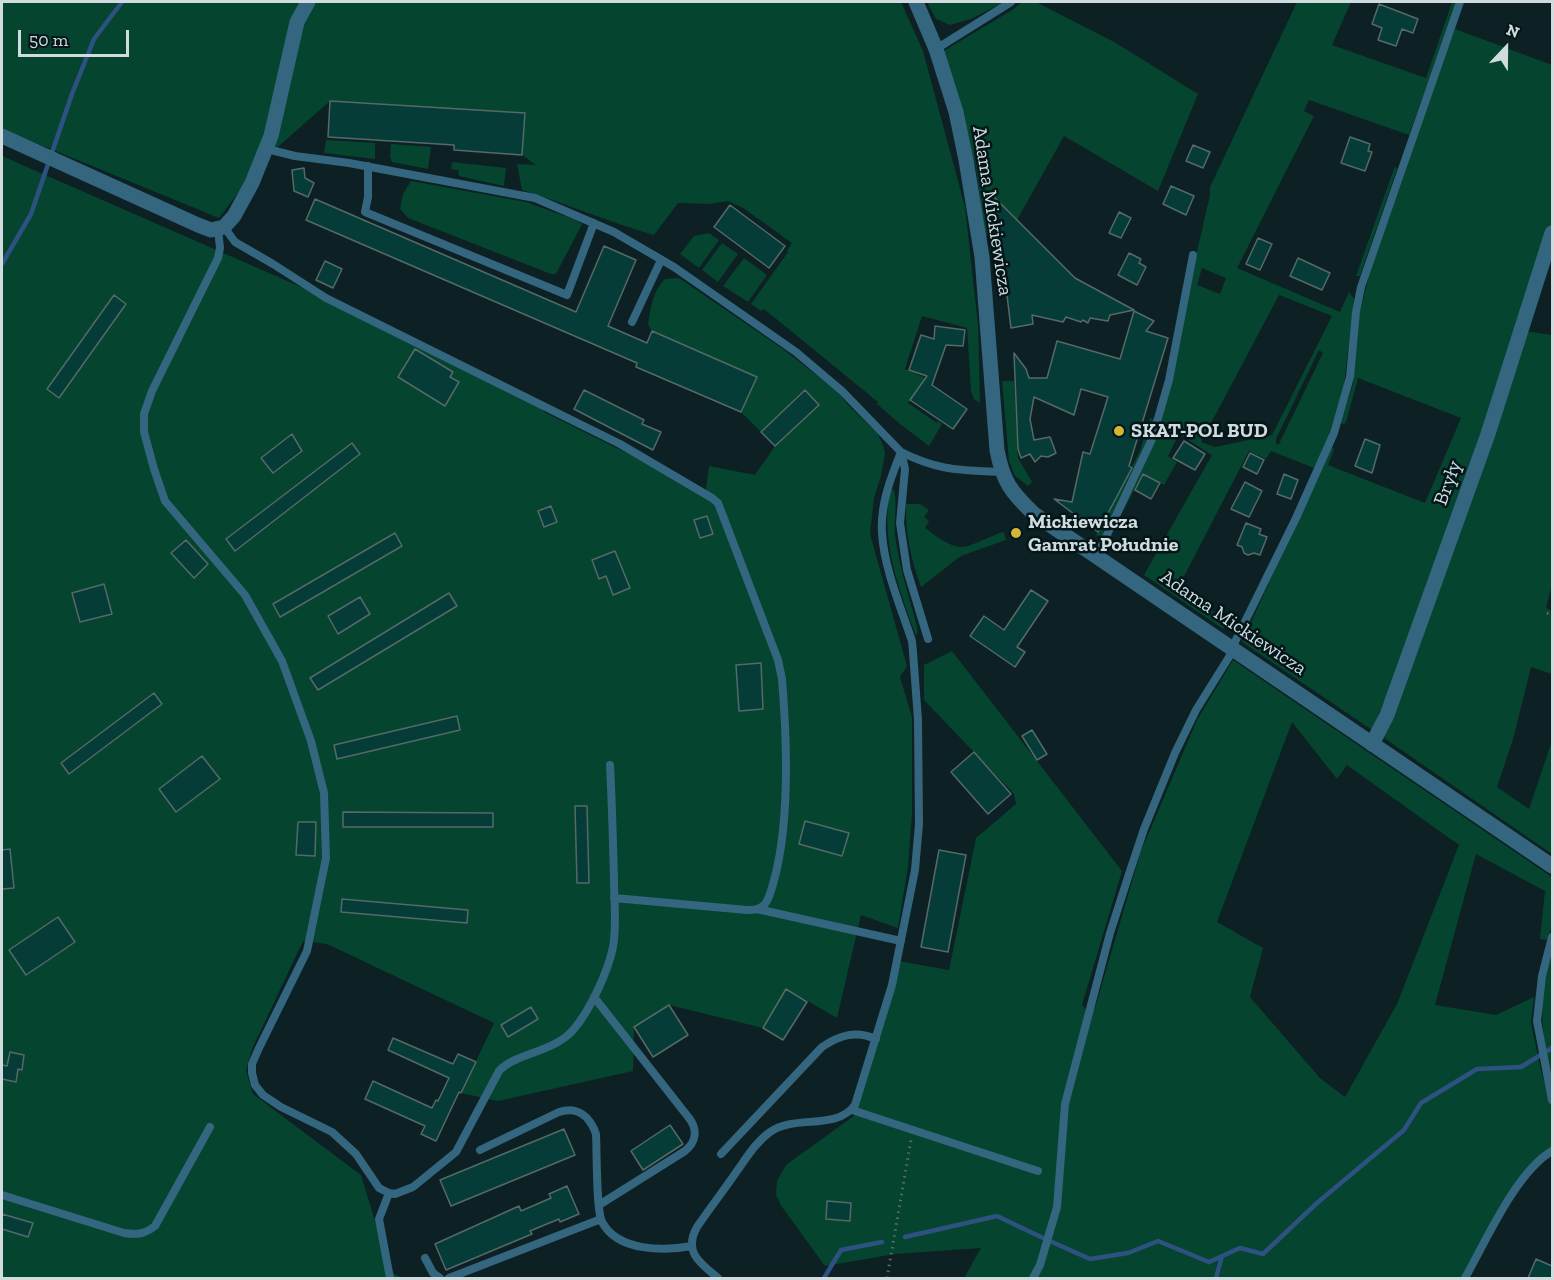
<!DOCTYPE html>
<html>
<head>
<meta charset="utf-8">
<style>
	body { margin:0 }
	#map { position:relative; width:1554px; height:1280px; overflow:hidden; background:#0d2023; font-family:"Zilla Slab",serif }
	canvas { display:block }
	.frame { position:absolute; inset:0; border:3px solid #cfdbdd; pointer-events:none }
	.north { position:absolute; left:1476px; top:18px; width:60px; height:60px; -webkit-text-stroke:4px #04161a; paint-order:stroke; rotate:22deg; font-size:16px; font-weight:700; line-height:24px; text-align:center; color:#cfdbdd }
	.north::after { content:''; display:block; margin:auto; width:21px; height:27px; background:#cfdbdd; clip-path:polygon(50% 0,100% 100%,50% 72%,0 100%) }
	.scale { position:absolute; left:18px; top:30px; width:111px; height:27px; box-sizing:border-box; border:3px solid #cfdbdd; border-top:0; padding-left:8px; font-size:18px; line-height:21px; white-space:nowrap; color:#cfdbdd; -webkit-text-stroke:4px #04161a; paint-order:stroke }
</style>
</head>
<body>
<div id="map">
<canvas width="1554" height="1280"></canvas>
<div class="frame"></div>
<div class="north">N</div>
<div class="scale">50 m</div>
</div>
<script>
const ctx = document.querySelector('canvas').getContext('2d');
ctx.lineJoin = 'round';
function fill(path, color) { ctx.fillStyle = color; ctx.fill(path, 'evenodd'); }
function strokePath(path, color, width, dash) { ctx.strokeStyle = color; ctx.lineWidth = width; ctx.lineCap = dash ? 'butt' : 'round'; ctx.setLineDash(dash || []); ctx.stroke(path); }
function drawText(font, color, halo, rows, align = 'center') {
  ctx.font = font + ' "Zilla Slab",serif'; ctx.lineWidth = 5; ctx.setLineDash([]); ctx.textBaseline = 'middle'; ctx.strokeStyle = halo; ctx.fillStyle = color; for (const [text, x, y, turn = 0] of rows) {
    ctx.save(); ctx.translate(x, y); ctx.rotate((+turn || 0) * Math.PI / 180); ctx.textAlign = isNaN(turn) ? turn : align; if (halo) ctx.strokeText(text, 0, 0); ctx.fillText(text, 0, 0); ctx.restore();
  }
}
fill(new Path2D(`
	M2,2H901L923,51L965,207L978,325L980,403L974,399L971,391L967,328L922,316L905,369L924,377V380L908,403L937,423L938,421L942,424L929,446L900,424L877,404L878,402L764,309L761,311L751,304L788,252L787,251L792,243L743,208L728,201L708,204L678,203L654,235C609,222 567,204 522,190L517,164L536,165L522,155L525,113L330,101L263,160L219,218L2,129Z
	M927,2H1004L971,19L950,25L936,19Z
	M1022,2H1036L1116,43L1198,94L1158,191L1064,136L1017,220L995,199L1000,236H985L976,167L942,52L1012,10Z
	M1297,2H1351L1332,45L1426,78L1452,2H1457L1409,135L1309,100L1304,111L1314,116L1237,268L1340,312L1349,292L1354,299L1344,386L1328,438L1314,468L1271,451L1266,459L1249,451L1178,588L1228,621L1223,629L1144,575L1212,455L1179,434L1168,456L1177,462L1164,485L1143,473L1119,519L1112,517L1101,537L1096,535L1140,451L1150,418L1158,421L1210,195V187ZM1202,268L1226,278L1220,294L1197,285ZM1279,295L1332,316L1272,435L1215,447L1201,442ZM1319,350L1323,353L1279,444H1276V439Z
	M1455,29L1552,65V222L1508,360L1404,655L1372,730L1242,642L1331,447L1334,449L1328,465L1425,503L1461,418L1358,378L1346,422L1344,424L1340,423L1353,384L1359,317L1370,271L1406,170L1419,123Z
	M326,140L375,143V159L324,153Z
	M391,144L431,147L428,169L392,162L390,157Z
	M2,156L326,298L541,403L544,412L633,456L705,497L709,466L755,475L775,446L819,405L804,390L761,432L741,412L756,377L652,331L648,325C650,309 653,290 665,279L679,278L783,349L837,391L848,405L877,433L883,445L885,453L881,476L874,498L870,534L907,666L900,677L912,717V813L908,867L898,928L861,915L837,1018L787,989L763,1028L669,1005L634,1027L633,1071L498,1101L461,1093L494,1023L327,944L303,941L252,1049L246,1071L253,1094L361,1175L391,1273L404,1278H2ZM761,664L763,709L739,711Z
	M452,162L506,168L504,186L459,176L458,170L451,169Z
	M1395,166L1397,169L1361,273L1360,276H1356Z
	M411,181L526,202L573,219L582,224L556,274H551L408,218L400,209L403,194Z
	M709,233L719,240L699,268L680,254L694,236Z
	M722,243L738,254L718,282L702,270Z
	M744,258L767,275L748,302L723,286Z
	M1524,331L1552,335V584L1546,608L1552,611V674L1531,667L1513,739L1497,787L1529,809L1552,741V854L1384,738L1387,723L1484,456Z
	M1002,381H1014L1018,458L1032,482L1028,486L1015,476L1009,461Z
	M893,489C898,498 894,523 895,535C899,567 910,599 918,631L916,636C899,589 880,541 890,491Z
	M906,504H920L929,510L924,517L929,521L925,528C936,536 954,551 968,546C981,542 991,535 1004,532L1006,540L961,556L921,587C911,559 905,534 906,504Z
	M952,651L1122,871L1082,1005L1089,1012L1095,1008L1141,851L1197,720L1233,660L1552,877V926L1547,940L1540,939L1545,891L1476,854L1435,1005L1496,1015L1534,997L1531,1023L1541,1070L1552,1109V1151L1532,1167L1465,1278H964L981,1248L895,1254L825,1266L782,1207L776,1195L777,1181L786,1165L855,1115L898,961L949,970L976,838L1016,804L1014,794L924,700V665ZM1292,722L1337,779L1347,765L1459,845L1397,1004L1345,1097L1320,1078L1250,997L1263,948L1217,922Z
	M1552,954V1081C1545,1052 1540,1021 1543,991C1544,979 1549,966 1552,954Z`), '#05442f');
strokePath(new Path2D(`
	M2,264L31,214L72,94L94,39L122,2
	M905,1237L997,1216L1043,1238
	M1052,1242L1090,1259L1128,1253L1158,1241L1209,1262L1240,1248L1263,1254L1317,1203L1404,1130L1421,1103L1477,1069L1521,1067L1552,1048
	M824,1278L841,1250L882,1242
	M1216,1278L1222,1256`), '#2d5281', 4.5);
const building = new Path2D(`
	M1379,4L1418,19L1413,33L1402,29L1396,46L1378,40L1382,28L1372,24Z
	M330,101L525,113L522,155L454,150V145L328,137Z
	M1350,137L1370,144L1368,151L1372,152L1365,171L1341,163Z
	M1193,145L1210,152L1203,168L1186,161Z
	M304,168L305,178L314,183L308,197L294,191L292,170Z
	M1171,186L1194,196L1186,215L1163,204Z
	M995,198L1075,278L1134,310L1110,315L1108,321L1090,318L1088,323L1083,320L1081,322L1066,317L1063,322L1032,315L1033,324L1011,328Z
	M315,199L576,312L604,246L636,260L608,326L647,343L652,331L757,377L741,412L636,367L637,363L306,220Z
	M730,205L785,246L769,268L714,227Z
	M1119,212L1131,218L1121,238L1109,233Z
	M1258,238L1272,244L1260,270L1246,264Z
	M1129,253L1141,259L1139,263L1146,267L1137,285L1118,275Z
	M1298,258L1330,273L1322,290L1290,276Z
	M325,261L342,269L333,288L316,280Z
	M114,295L126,304L59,398L47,389Z
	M1134,311L1154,321L1146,331L1168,338L1129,466L1132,468L1098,532L1054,499L1072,502L1083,452L1090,454L1108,397L1081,389L1074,415L1034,397L1030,419L1034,440L1050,437L1056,453L1048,457L1041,456L1035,462L1030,454L1021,458L1018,449L1014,353L1026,369L1029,378H1047L1057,341L1120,359Z
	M935,326L965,330L963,346L946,345L932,385L967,409L953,429L910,400L927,376L909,370L921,335L934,339Z
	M415,349L453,372L450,377L459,382L445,406L398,377Z
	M584,390L644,420L642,424L661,432L653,450L574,409Z
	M805,390L819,405L775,446L761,432Z
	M292,434L302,451L273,473L261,458Z
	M1365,439L1380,445L1372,473L1355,466Z
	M1184,441L1205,454L1195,470L1173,458Z
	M352,443L360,454L235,551L226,539Z
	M1250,453L1264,460L1257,474L1243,467Z
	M1143,474L1160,483L1151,499L1135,490Z
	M1284,474L1298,480L1291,499L1277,494Z
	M1245,482L1262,491L1249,517L1231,509Z
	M551,506L557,522L544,527L538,511Z
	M707,516L713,534L700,538L694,520Z
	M1246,523L1261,529L1259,534L1267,537L1260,555L1254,553L1248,555L1244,553L1242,547L1237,545Z
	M395,533L402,546L280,617L273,604Z
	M186,540L208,564L194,578L171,553Z
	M615,551L630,588L613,595L606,576L599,579L592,560Z
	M104,584L112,614L80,622L72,593Z
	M1031,590L1048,601L1017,647L1025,652L1015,667L970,636L984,616L1004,630Z
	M449,593L457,606L318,690L310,678Z
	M360,597L370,614L338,634L328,616Z
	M761,663L763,709L739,711L736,665Z
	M154,693L162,704L69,774L61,763Z
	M457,716L460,730L337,759L334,745Z
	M1032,730L1047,754L1037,760L1022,736Z
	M974,752L1011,794L988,814L951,772Z
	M202,756L220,779L176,812L159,789Z
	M575,806H587L589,883H577Z
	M343,812L493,813V827H343Z
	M805,821L849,833L842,856L799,844Z
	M298,822H316L315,856L296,855Z
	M10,849L14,888L2,889V850Z
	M939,850L966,855L948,952L921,947Z
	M342,899L468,910L467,923L341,912Z
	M58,917L75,942L26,975L9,950Z
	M786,989L807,1002L783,1040L763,1028Z
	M669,1005L688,1035L653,1057L634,1027Z
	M531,1007L538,1019L508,1037L501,1025Z
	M393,1038L453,1064L458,1054L476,1062L461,1093L459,1092L436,1141L421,1134L425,1126L365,1099L373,1081L432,1108L436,1100L438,1101L449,1078L388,1050Z
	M10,1052L24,1055L22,1070L18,1069L16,1082L2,1079V1065L7,1066Z
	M670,1125L683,1144L643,1170L631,1151Z
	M564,1129L575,1155L451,1206L440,1180Z
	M567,1186L579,1214L560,1222L559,1219L530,1231L532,1234L446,1270L435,1244L519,1206L521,1211L551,1198L549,1194Z
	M827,1201L851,1203L850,1221L826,1219Z
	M2,1214L33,1223L28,1237L2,1229Z
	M1536,1259L1552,1266V1278H1528Z`);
fill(building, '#053c37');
strokePath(building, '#556a68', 1.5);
strokePath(new Path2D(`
	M1547,613L1552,615
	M887,1278L911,1140`), '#5b6b6e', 3, [1.5, 4.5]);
strokePath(new Path2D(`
	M936,49L1011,2
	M267,149L295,156L349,163L535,198L614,232L643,249L674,267L796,352L842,391L901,452L905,469L900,523L907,570L928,639
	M368,166V197L365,212L567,295L594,223
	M224,227L235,242L273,264L326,298L620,444L712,498L718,503L778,660L782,679C787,740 790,826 773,884C771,891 769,900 764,905C759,910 753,910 747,910L614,898
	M218,230L220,248L218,258L152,391L144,414V432L154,469L165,501L245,595L282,661L311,741L324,793L326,858L307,951L259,1048L252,1064V1073L255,1085L263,1095L281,1107L332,1132L356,1154L379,1188L389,1193L395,1194L413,1187L456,1152L499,1071C517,1052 554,1053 574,1029C590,1010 608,972 613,947C617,925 614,902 614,879C613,841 612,803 610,765
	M632,322L661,260
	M1097,556L1152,439L1169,380L1193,255
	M1232,648L1296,518L1334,433L1350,377L1356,312L1361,287L1460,2
	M757,909L901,941
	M1552,937L1542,976L1537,1021L1552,1100
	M594,997L689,1118C698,1130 696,1142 685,1151L599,1205
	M852,1110L1038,1171
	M480,1150L559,1112C578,1106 590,1117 596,1134C597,1152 596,1210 602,1222C618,1252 665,1251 692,1246
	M721,1154L822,1047C840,1035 856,1030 876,1039
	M389,1193L379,1219L390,1278
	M2,1195L124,1233C137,1235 145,1234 155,1226L210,1127
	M425,1258L433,1273L440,1278
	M449,1278L601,1219
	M718,1278C700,1263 683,1252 697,1227C710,1208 724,1190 737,1171C747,1157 756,1142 770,1132C795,1114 836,1131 855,1105L892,985L915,870L919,824L918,720L913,652L912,641C901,608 884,568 882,533C880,505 891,477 901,452C939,471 960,470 1001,472
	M1033,1278L1040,1265L1057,1207L1065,1104L1110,933L1130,871L1144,829L1175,753L1196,710L1234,649
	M1465,1278C1486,1241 1516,1172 1552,1151`), '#34667f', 8);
strokePath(new Path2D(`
	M2,136L198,225L211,230L224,227L234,216L252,183L271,136L297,22L308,2
	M1372,744L1387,715L1488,434L1552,233`), '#34667f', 15);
strokePath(new Path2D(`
	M916,2L936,49L956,112L966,160L982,257L997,450C1003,482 1011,492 1034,514L1552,866`), '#34667f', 15);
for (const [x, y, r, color] of [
	[1119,431,6,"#d3b635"],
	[1016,533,6,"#d3b635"]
]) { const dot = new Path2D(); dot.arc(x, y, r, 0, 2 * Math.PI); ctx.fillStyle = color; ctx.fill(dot); strokePath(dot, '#04161a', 2); }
drawText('20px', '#cfdbdd', '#04161a', [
	["Adama Mickiewicza",992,211,81],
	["Bryły",1448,483,-70],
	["Adama Mickiewicza",1233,623,34]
]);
drawText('bold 20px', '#cfdbdd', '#04161a', [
	["SKAT-POL BUD",1131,431],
	["Mickiewicza",1028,522],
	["Gamrat Południe",1028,545]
], 'left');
</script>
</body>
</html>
